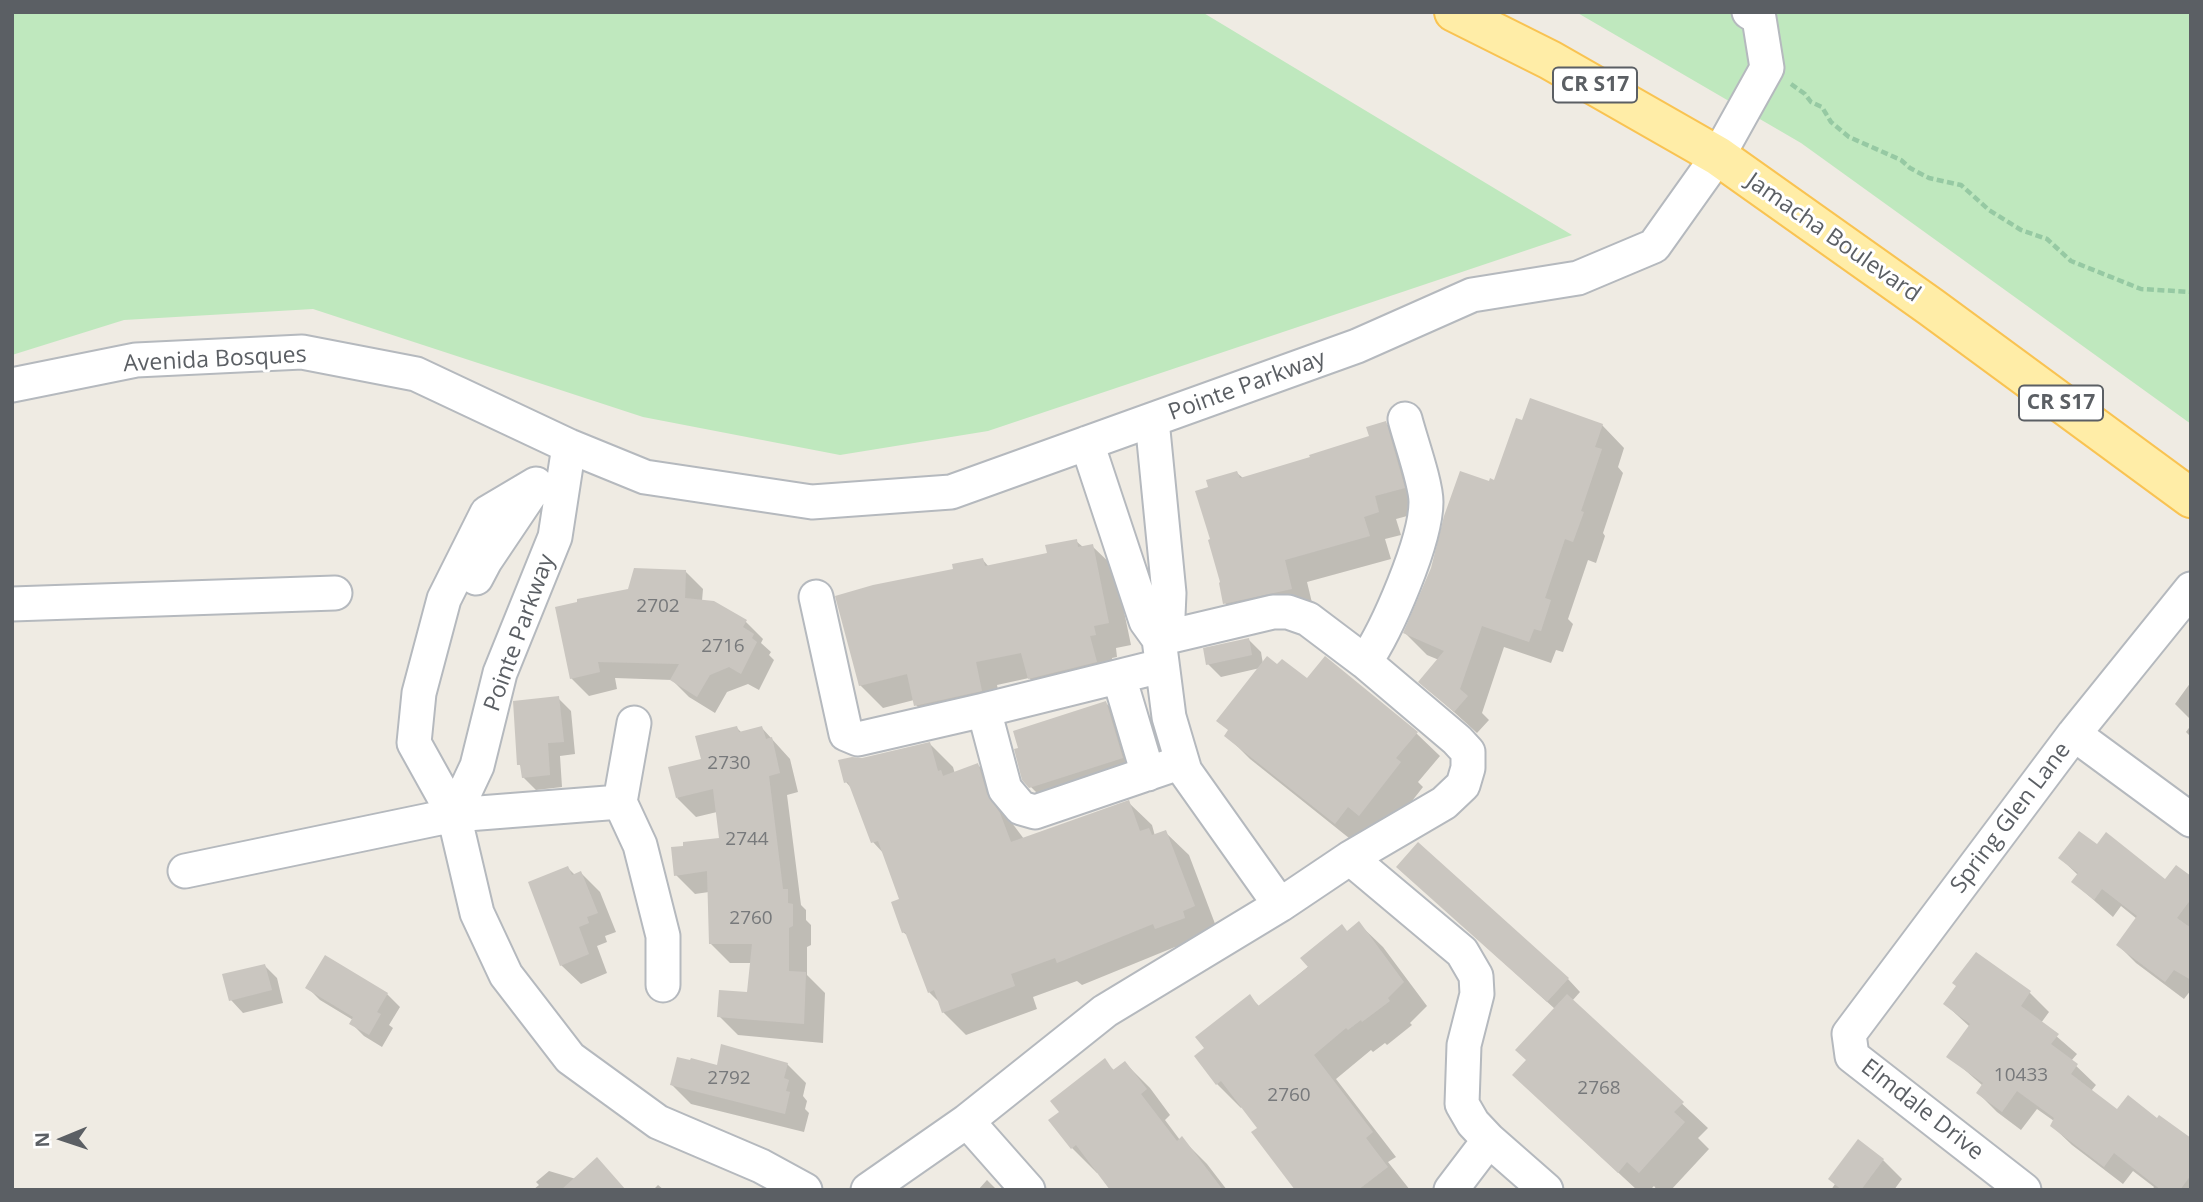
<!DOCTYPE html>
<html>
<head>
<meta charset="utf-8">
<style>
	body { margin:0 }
	#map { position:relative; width:2203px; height:1202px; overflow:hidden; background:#efebe3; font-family:"Open Sans",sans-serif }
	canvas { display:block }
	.frame { position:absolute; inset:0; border:14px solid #5b5f64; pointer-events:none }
	.north { position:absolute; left:28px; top:1104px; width:70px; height:70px; -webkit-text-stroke:5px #fff; paint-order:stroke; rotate:268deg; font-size:19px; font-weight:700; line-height:28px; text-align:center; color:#5b5f64 }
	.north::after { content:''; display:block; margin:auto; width:24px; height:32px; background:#5b5f64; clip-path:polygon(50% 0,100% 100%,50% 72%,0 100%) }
</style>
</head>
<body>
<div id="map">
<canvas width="2203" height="1202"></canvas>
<div class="frame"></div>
<div class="north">N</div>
</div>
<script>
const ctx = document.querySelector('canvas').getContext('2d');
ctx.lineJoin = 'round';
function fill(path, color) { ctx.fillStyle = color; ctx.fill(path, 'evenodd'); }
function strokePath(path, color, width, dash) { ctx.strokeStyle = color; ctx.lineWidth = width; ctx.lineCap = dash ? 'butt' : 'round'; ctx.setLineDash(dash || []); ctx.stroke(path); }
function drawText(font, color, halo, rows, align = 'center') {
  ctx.font = font + ' "Open Sans",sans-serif'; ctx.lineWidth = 6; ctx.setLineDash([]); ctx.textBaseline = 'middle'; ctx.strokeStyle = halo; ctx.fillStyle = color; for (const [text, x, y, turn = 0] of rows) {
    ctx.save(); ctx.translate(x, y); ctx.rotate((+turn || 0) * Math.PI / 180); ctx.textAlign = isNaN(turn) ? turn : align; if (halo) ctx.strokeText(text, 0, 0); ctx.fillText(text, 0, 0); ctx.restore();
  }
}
fill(new Path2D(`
	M12,12H1202L1572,235L988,431L840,455L643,417L313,309L124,320L12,355Z
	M1576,12H2191V424L1801,143Z`), '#bfe8be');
fill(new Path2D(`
	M1386,423L1409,446L1426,511L1396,519L1401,535L1385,539L1391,559L1307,582L1314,611L1248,626L1225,603L1210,488L1237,473L1243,478L1312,458L1371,437Z
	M1602,425L1624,448L1618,467L1623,473L1603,533L1605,536L1596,563L1588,560L1568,619L1573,624L1563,652L1556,650L1551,663L1504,647L1482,713L1489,720L1477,733L1420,681L1439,660L1427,655L1405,633L1490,483Z
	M1076,541L1083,547L1092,546L1115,568L1131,645L1116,648L1117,657L1112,658L1118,684L1052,701L1029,678L997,685L1003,713L938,728L916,705L914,700L883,708L860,685L955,570L983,560L989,567L1049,555Z
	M685,571L703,589L702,601L714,602L746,622L763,639L761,643L771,652L769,655L774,660L759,690L748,684L727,692L715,713L689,697L672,680L615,678L617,689L589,696L571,678L630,590Z
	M1248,639L1261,652L1263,664L1307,681L1416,733L1440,756L1418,782L1423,787L1383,838L1359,846L1250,759L1226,735L1260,668L1221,677L1208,664Z
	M2191,682V720L2175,704Z
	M558,698L571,711L575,754L560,756L562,787L536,790L523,777L522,767L519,764Z
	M1106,703L1125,722L1141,777L1050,806L1031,787Z
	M2191,725V737L2186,732Z
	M737,728L742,733L762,728L790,759L798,792L787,795L801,905L806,910V920L811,925V945L807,947V975L825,993L823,1043L738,1035L719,1016L749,994L752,963H730L710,943L709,892L695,894L676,875L720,839L717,812L696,817L677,798L703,761Z
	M930,744L953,767L955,774L978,765L1001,788L1009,819L1024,839L1128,802L1152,825L1155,836L1165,832L1189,855L1217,929L1179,951L1175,947L1082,985L1077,981L1033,997L1037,1009L966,1035L943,1012L940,1003L929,992L909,937L903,932L902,900L885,855L873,842L852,789L846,782L862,760Z
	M2097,847L2165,881L2191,878V990L2184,999L2136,963L2118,945L2137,919L2121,906L2113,917L2073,882L2078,875L2060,858Z
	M568,868L575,875L581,873L600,892L616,932L605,936L607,942L597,946L607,973L581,984L561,965Z
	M1411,879L1568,979L1580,992L1572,1001L1708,1128L1698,1138L1709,1149L1671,1190H1657L1654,1186L1650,1190H1637L1540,1100L1528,1061L1555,1009Z
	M1359,924L1383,947L1427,1006L1410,1023L1412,1025L1387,1045L1385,1043L1373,1052L1371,1050L1336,1079L1396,1157L1388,1162L1410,1190H1297L1259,1128L1243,1106L1241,1108L1217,1084L1196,1056L1206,1049L1250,997L1260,1007Z
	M1977,954L2030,993L2049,1012L2041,1023L2077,1054L2071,1061L2096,1085L2091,1091L2118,1112L2158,1120L2191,1140V1190H2152L2154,1187L2133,1171L2123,1184L2072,1145L2052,1126L2054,1121L2037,1109L2021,1130L1997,1112L1978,1093L1983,1086L1949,1056L1970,1027L1945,1004Z
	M265,966L277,978L283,1003L243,1013L231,1000Z
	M308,988L387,994L400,1007L389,1025L393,1028L382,1047L364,1036L351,1023L353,1020L320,1000Z
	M1104,1061L1115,1071L1125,1063L1150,1088L1170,1115L1165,1120L1180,1140L1182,1139L1207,1164L1227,1190H1112L1099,1172L1097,1173L1072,1148L1051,1120L1061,1112Z
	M787,1064L806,1083L803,1096L807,1101L805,1109L809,1113L804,1132L691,1104L672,1085L718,1067Z
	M1883,1160L1902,1179L1894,1190H1831L1835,1184Z
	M549,1171L576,1179L626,1190H533L539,1185L536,1182Z
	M987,1180L997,1190H978Z
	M658,1185L664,1190H653Z`), '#0003');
fill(new Path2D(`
	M1530,398L1603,424L1595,447L1602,449L1581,511L1584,512L1573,542L1565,539L1545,598L1551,600L1541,631L1534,629L1529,642L1482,626L1460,689L1468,696L1454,712L1418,682L1444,651L1403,633L1431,568L1444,516L1460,471L1489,481L1490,478L1494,480L1516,418L1522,420Z
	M1386,421L1405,488L1375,496L1379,512L1364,517L1370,536L1285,560L1292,589L1223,604L1219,583L1220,582L1208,540L1210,539L1195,491L1208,487L1206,480L1237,471L1240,478L1310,457L1309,455L1369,436L1366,427Z
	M1077,539L1078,547L1093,544L1109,623L1094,626L1096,635L1090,636L1097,662L1028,679L1021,653L976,662L982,691L914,706L907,674L859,686L835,596L873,585L953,569L952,564L983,558L985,566L1047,553L1045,545Z
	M634,568L686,570L685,598L714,601L747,620L743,627L754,634L752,638L757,642L741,674L729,667L710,675L697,697L670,680L679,664L598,662L600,672L570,679L555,607L577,602V599L628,589Z
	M1249,638L1252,655L1206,665L1203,648Z
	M1267,656L1277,664L1282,659L1307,678L1325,656L1418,732L1396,758L1401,762L1359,816L1348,807L1335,824L1224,736L1228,730L1216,721Z
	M559,696L564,742L548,743L550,775L522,778L520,765H517L513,701Z
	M1106,701L1123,758L1029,788L1022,780L1014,749L1018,748L1013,731Z
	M737,726L739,732L762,726L766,739L772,737L780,773L769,776L783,889H788V903L793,904V926L789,928V971L806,972L804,1024L717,1017L719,990L747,992L752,944H709L707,871L674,876L671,847L683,846V842L719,838L713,789L676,798L668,767L701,759L695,736Z
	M930,742L938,771L941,770L943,776L978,763L987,794L1000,813L1011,842L1129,800L1140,831L1149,828L1152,835L1166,830L1195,906L1183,911L1185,918L1155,929L1153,924L1057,963L1055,958L1011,974L1015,986L942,1013L934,990L928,993L905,932L902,933L891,902L899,899L878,841L871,843L848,782L844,783L838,760L852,757L862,758Z
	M2079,831L2097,844L2106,832L2165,879L2176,865L2191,876V899L2177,918L2191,928V980L2174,970L2165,982L2116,945L2137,916L2102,889L2094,900L2071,882L2078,873L2058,858Z
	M1418,842L1569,978L1547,1002L1396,867Z
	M568,866L572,875L581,871L598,913L587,917L589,923L579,927L589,954L560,966L528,882Z
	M1359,921L1404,982L1388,998L1390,1001L1362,1022L1361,1020L1348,1030L1346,1028L1314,1055L1373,1132L1366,1138L1388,1167L1358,1190H1295L1251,1132L1257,1128L1221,1081L1216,1085L1194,1056L1204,1048L1195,1037L1250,994L1258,1006L1308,967L1300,958L1342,924L1347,931Z
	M1976,952L2031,991L2021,1006L2059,1034L2051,1044L2078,1064L2071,1074L2117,1109L2128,1095L2157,1118L2159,1115L2191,1138V1175L2180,1190H2161L2114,1153L2104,1167L2050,1126L2054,1118L2017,1091L2002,1112L1976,1093L1983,1083L1946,1057L1970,1024L1943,1004L1956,986L1952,983Z
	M325,955L388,993L377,1012L381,1014L369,1035L349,1024L353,1017L305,988Z
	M265,964L272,990L229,1001L222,974Z
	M1567,994L1684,1102L1674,1112L1685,1122L1639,1173L1627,1162L1618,1173L1512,1075L1526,1060L1515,1050Z
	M721,1044L788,1063L784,1078L789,1080L786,1091L790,1092L785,1114L670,1085L677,1057L690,1060L691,1058L717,1065Z
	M1105,1058L1113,1070L1125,1061L1147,1089L1141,1094L1177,1141L1182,1136L1223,1190H1110L1076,1145L1071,1149L1048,1120L1059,1112L1050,1101Z
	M1858,1139L1884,1159L1861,1190H1842L1828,1179Z
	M597,1157L626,1190H561Z`), '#cac6c0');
const minor = new Path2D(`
	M12,385L136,360L302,352L416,374L569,446L645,477L812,502L951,492L1357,346L1472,295L1578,278L1654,246L1718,156L1767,68L1759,18L1749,12
	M1087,443L1146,621L1159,639L1168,616L1169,593L1152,420
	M536,484L487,513L444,599L419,693L414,743L454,815L477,913L506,975L570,1058L658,1122L761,1166L805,1190
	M476,578L485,561L532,491
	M816,597L846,734L858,739L984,710L1005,789L1021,808L1035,812L1182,762
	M12,604L335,593
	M1365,662C1387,630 1426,541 1426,502C1426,483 1410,439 1405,419
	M1119,677L1148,774
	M984,710L1161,666
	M634,723L620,802L640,845L663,936V985
	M2074,734L2191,820
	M454,815L477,766L500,673L555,537L569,446
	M1350,858L1462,952L1476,976L1477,994L1464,1045L1462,1104L1473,1123L1489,1140
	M185,871L454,815L620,802
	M967,1121L1105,1011L1280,905L1350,858L1444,803L1463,785L1468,768V752L1457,740L1365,662L1308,619L1288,612H1273L1159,639L1169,717L1185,771L1280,905
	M868,1190L967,1121L1028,1190
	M1451,1190L1489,1140L1546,1190
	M2024,1190L1852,1056L1849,1034L2074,734L2191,589`);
const major = new Path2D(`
	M1454,12L1550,60L1718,156L1931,307L2191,498`);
strokePath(minor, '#b5b9be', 37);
strokePath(major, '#f9c352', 42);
strokePath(new Path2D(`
	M1791,84L1805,94L1811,102L1822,107L1831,122L1849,137L1901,160L1910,168L1929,178L1961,185L1989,210L2021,230L2047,239L2071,261L2141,289L2191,292`), '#96c9a3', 4.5, [7, 3.5]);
strokePath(minor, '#fff', 33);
strokePath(major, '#ffeda7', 38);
drawText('19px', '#77797b', null, [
	["2702",658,607],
	["2716",723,647],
	["2730",729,764],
	["2744",747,840],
	["2760",751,919],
	["10433",2021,1076],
	["2792",729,1079],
	["2768",1599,1089],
	["2760",1289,1096]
]);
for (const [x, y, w] of [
	[1595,85,84],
	[2061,403,84]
]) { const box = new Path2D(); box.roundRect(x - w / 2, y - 17.5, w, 35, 5); ctx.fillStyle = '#fff'; ctx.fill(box); strokePath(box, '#5b5f64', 2); }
drawText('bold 21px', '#5b5f64', null, [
	["CR S17",1595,85],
	["CR S17",2061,403]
]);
drawText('23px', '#5b5f64', '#fff', [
	["Jamacha Boulevard",1833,238,35],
	["Avenida Bosques",215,360,-3],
	["Pointe Parkway",1247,386,-20],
	["Pointe Parkway",520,633,-70],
	["Spring Glen Lane",2011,818,-53],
	["Elmdale Drive",1922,1110,38]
]);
</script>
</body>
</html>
